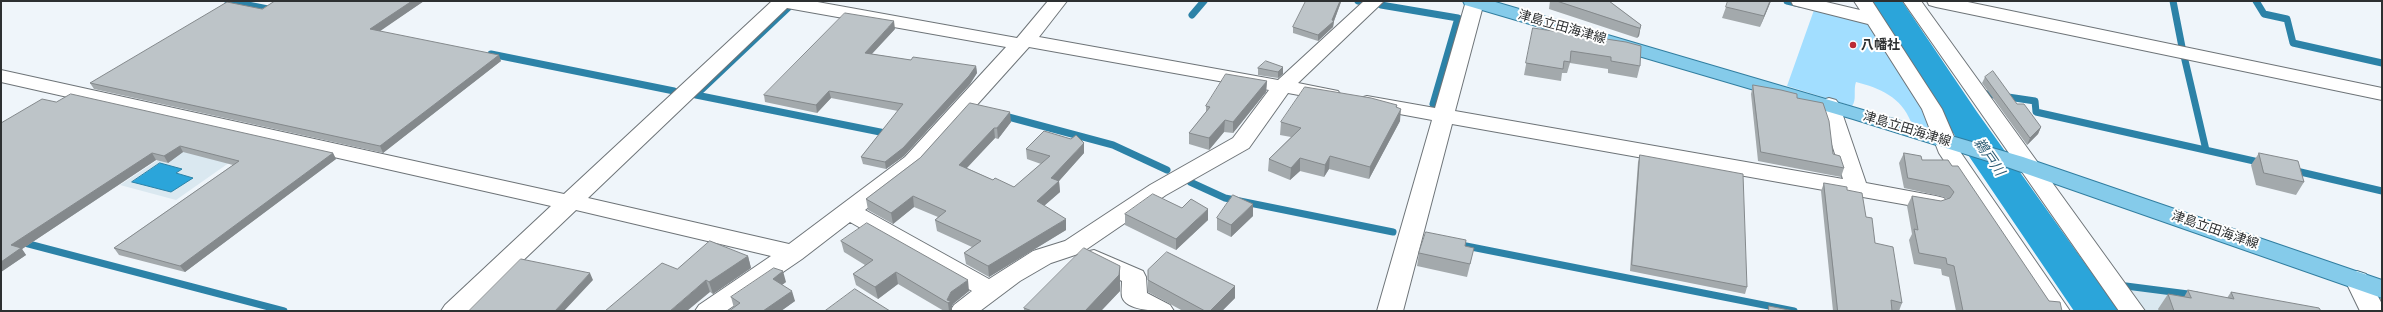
<!DOCTYPE html>
<html>
<head>
<meta charset="utf-8">
<style>
	body { margin:0 }
	#map { position:relative; width:2383px; height:312px; overflow:hidden; background:#eff5fa; font-family:Quicksand,sans-serif }
	canvas { display:block }
	.frame { position:absolute; inset:0; border:2px solid #2d3031; pointer-events:none }
</style>
</head>
<body>
<div id="map">
<canvas width="2383" height="312"></canvas>
<div class="frame"></div>
</div>
<script>
const ctx = document.querySelector('canvas').getContext('2d');
ctx.lineJoin = 'round';
function fill(path, color) { ctx.fillStyle = color; ctx.fill(path, 'evenodd'); }
function strokePath(path, color, width, dash) { ctx.strokeStyle = color; ctx.lineWidth = width; ctx.lineCap = dash ? 'butt' : 'round'; ctx.setLineDash(dash || []); ctx.stroke(path); }
function drawText(font, color, halo, rows, align = 'center') {
  ctx.font = font + ' Quicksand,"Noto Sans JP",sans-serif'; ctx.lineWidth = 4; ctx.setLineDash([]); ctx.textBaseline = 'middle'; ctx.strokeStyle = halo; ctx.fillStyle = color; for (const [text, x, y, turn = 0] of rows) {
    ctx.save(); ctx.translate(x, y); ctx.rotate((+turn || 0) * Math.PI / 180); ctx.textAlign = isNaN(turn) ? turn : align; if (halo) ctx.strokeText(text, 0, 0); ctx.fillText(text, 0, 0); ctx.restore();
  }
}
fill(new Path2D(`
	M208,127L263,139L176,200L120,185Z
	M2124,288L2178,293L2275,311H2141Z`), '#dae8f0');
fill(new Path2D(`
	M1814,10L1873,24L1927,109L1931,130L1911,122C1901,97 1880,88 1856,82C1853,90 1857,100 1852,106L1787,86Z`), '#a2deff');
const water = new Path2D(`
	M160,163L182,169L176,173L193,178L171,192L132,182Z`);
fill(water, '#2ba5da');
strokePath(water, '#2c82a7', 1);
strokePath(new Path2D(`
	M228,1L273,10
	M1358,1L1364,2
	M1787,1L1800,4
	M2173,1L2182,47
	M2256,1L2264,14L2287,19L2293,43L2382,63
	M1381,5L1458,18L1433,104
	M790,6L696,95L890,134
	M1192,15L1204,1
	M1884,24L1901,25
	M491,54L674,91
	M2184,56L2206,150
	M1981,93L2035,101L2036,112L2263,163
	M1001,115L1113,145L1167,170
	M2292,170L2382,191
	M1190,182L1225,198L1393,232
	M21,242L284,311
	M1456,244L1794,311
	M2126,286L2196,295`), '#2c82a7', 7);
fill(new Path2D(`
	M1868,1H1902L1977,112L2119,311H2074L1943,118Z`), '#2ba5da');
const minor = new Path2D(`
	M772,1H812L1017,38L1048,1H1067L1039,37L1278,80L1364,1H1384L1298,83L1338,91L1341,95L1338,99L1331,101L1288,93L1249,148L1166,195L1081,253L1051,263L1020,281L980,311H950L954,305L972,291L850,222L802,259L726,311H695L699,305L771,256L576,210L470,311H441L445,305L551,206L1,82V70L564,194ZM787,8L1006,47L905,157L789,244L588,198ZM1029,47L1269,90L1233,138L1150,185L1065,241L1033,251L989,279L865,210L921,167Z
	M1466,1L1484,2L1455,111L1843,179L1819,104L1822,100L1829,98L1836,100L1839,104L1866,183L1936,196L1944,198L1948,203L1944,208L1936,210L1452,124L1403,311H1377L1432,120L1367,108L1360,106L1357,102L1360,98L1367,96L1435,108Z
	M1791,1H1822L1860,10L1854,1H1872L1942,109L1961,153L2070,311H2044L1939,153L1922,109L1868,24L1793,5Z
	M1903,1H1921L2145,311H2119Z
	M1927,1H1963L2382,88V100L1936,7L1929,5Z
	M1094,250L1143,271L1146,277L1147,293L1170,305L1174,311C1160,311 1127,312 1122,297C1121,292 1122,286 1122,281L1085,264L1082,258L1085,252Z
	M2357,271L2366,274L2382,304V311H2360L2345,280L2348,274Z`);
const major = new Path2D(`
	M1463,1H1492L2023,157L2382,280V298L2007,167L1853,119L1465,5Z`);
strokePath(minor, '#6e7478', 2);
strokePath(major, '#317ea0', 2);
fill(minor, '#fff');
fill(major, '#85cbea');
fill(new Path2D(`
	M275,1H424L379,31L501,61L383,153L94,89L90,83L262,9Z
	M1550,1H1609L1641,25L1639,36L1637,38L1549,9Z
	M1771,1L1760,27L1722,18L1726,7Z
	M1341,2L1334,21L1333,27L1318,41L1293,33V27Z
	M1533,28L1640,66L1637,78L1608,73V69L1570,63L1567,73H1562L1561,81L1524,75Z
	M895,29L872,54L911,60L976,66L977,73L970,84L904,156L886,169L863,164L861,157L898,111L831,98L817,113L765,102L764,95Z
	M1283,67V74L1278,78L1258,75V68Z
	M1985,77L2017,104L2041,127L2038,134L2027,145L1982,83Z
	M1267,81L1266,92L1233,133L1224,132L1209,150L1189,144V133L1206,112V106Z
	M1753,85L1797,98L1833,154L1844,168L1841,177L1758,161L1751,94Z
	M56,102L333,153L336,159L185,272L119,255L114,248L233,165L183,152L168,163L156,160L22,249L26,255L1,272V123Z
	M970,103L1011,122L998,139L995,138L967,168L993,180L1014,187L1041,164L1027,159L1026,149L1084,153L1059,181L1060,192L1044,206L1066,230L989,277L966,264L964,253L972,247L937,231L935,220L938,217L914,207L893,224L868,210L866,199L920,158Z
	M1397,105V108L1400,121L1369,179L1329,169L1324,177L1300,171L1290,180L1268,171L1269,159L1291,137L1280,135L1281,122Z
	M1904,153L1922,160H1948L2049,301L2062,311H1956L1949,277L1942,275L1941,269L1914,264L1909,240L1912,234L1907,206L1912,196L1941,201L1947,199L1944,197L1904,188L1899,163Z
	M2259,153L2304,182L2296,195L2256,185L2251,165Z
	M1640,155L1747,287L1745,294L1630,271L1638,162Z
	M1824,183L1847,190L1866,217L1875,243L1902,303L1899,311L1892,310V311H1833L1821,191Z
	M1125,214L1208,220L1176,250L1125,225Z
	M1253,216L1231,237L1217,230V218Z
	M1466,240L1465,246L1471,261L1467,277L1417,266L1419,253Z
	M841,241L969,291L953,304L952,306V311H944L898,284L878,299L856,285L853,274L865,265L844,252Z
	M748,256L751,268L713,294L677,269Z
	M1120,266V291L1101,311H1024V308Z
	M1148,270L1235,286V298L1222,311H1183L1148,292Z
	M786,282L782,285L795,301L781,311H729L734,308L731,297Z
	M2188,290L2227,298L2231,292L2321,311H2159L2158,309L2168,294L2184,297Z`), '#a3a9ac');
fill(new Path2D(`
	M412,1H424L373,36L370,29Z
	M1340,1H1341V2L1334,21L1333,27L1318,41V35L1332,20Z
	M1770,1H1771L1760,27L1764,16Z
	M894,21L895,29L866,60L865,53Z
	M1641,25L1639,36L1637,38L1640,28Z
	M499,55L501,61L383,153L380,146Z
	M976,66L977,73L970,84L904,156L886,169L885,162Z
	M1283,67V74L1278,78V72Z
	M1267,81L1266,92L1233,133V122Z
	M829,91L831,98L817,113L816,105Z
	M1401,109L1400,121L1369,179L1370,167Z
	M1010,112L1011,122L998,139L997,128Z
	M1225,120L1224,132L1209,150V138Z
	M2041,127L2038,134L2027,145L2030,138Z
	M994,128L995,138L960,175L959,165Z
	M1084,143V153L1059,181L1060,192L1038,211L1037,201L1051,178Z
	M180,146L183,152L168,163L164,156Z
	M152,153L156,160L22,249L26,255L1,272V262L11,245Z
	M333,153L336,159L185,272L180,266Z
	M1330,156L1329,169L1324,177L1325,165Z
	M1300,158V171L1290,180L1291,168Z
	M913,196L914,207L893,224L891,213Z
	M1253,204V216L1231,237V225Z
	M1208,209V220L1176,250V239Z
	M1066,219V230L989,277L988,266Z
	M748,256L751,268L713,294L709,282Z
	M1120,266V291L1101,311H1085Z
	M783,271L786,282L776,289L773,279Z
	M896,272L898,284L878,299L875,287Z
	M590,273L593,280L564,311H555Z
	M706,280L710,292L687,311H670Z
	M968,280L969,291L953,304L952,306V311H949L948,303L947,300L951,292Z
	M1235,286V298L1222,311H1210Z
	M792,291L795,301L781,311H763Z`), '#84898c');
const building = new Path2D(`
	M275,1H412L370,29L499,55L380,146L90,83L227,2L262,9Z
	M1306,1H1340L1332,20L1334,21L1318,35L1293,27Z
	M1557,1H1609L1641,25L1640,28Z
	M1728,1H1770L1764,16L1726,7Z
	M845,13L894,21L865,53L911,60L913,57L976,66L969,76L903,148L885,162L861,157L903,104L829,91L816,105L764,95Z
	M1533,28L1626,42L1641,46L1640,66L1611,61V57L1571,51L1570,62L1564,61L1563,69L1526,63Z
	M1266,61L1283,67L1278,72L1258,68Z
	M1993,71L2017,104H2024L2041,127L2030,138L1985,77Z
	M1226,74L1267,81L1233,122L1225,120L1209,138L1189,133L1210,107L1206,106Z
	M1753,85L1781,90L1797,94V98L1823,103L1829,121L1833,154L1840,156L1844,168L1761,152Z
	M1305,87L1371,98L1397,105L1396,107L1401,109L1370,167L1330,156L1325,165L1300,158L1291,168L1269,159L1301,128L1281,122Z
	M71,94L333,153L180,266L114,248L239,161L180,146L164,156L152,153L11,245L21,248L1,262V123L42,99L56,102Z
	M970,103L1010,112L997,128H994L959,165L993,180L995,178L1014,187L1050,156L1026,149L1044,131L1071,139L1076,135L1084,143L1051,178L1059,181L1037,201L1066,219L988,266L964,253L981,241L935,220L946,211L913,196L891,213L866,199L920,158Z
	M1904,153L1921,156L1922,160H1948L1952,166H1958L2049,301L2060,302L2062,311H1963L1954,266L1947,264L1946,258L1919,253L1914,229L1918,230L1912,196L1941,201L1950,198L1954,192L1949,186L1908,178Z
	M2259,153L2298,161L2304,182L2264,173Z
	M1640,155L1743,174L1747,287L1632,265Z
	M1824,183L1847,187V190L1862,193L1866,217L1872,218L1875,243L1893,247L1902,303L1891,300L1892,311H1838Z
	M1153,194L1182,208L1191,199L1208,209L1176,239L1125,214Z
	M1233,195L1253,204L1231,225L1217,218Z
	M867,223L968,280L951,292L947,300L951,301L948,303L896,272L875,287L853,274L873,260L841,241Z
	M1426,232L1466,240L1465,246L1474,248L1470,264L1419,253Z
	M710,241L748,256L709,282L706,280L670,311H605L662,263L677,269Z
	M1084,248L1120,266L1119,275L1085,311H1032L1024,308Z
	M1167,252L1235,286L1210,311H1205L1148,280V270Z
	M521,259L590,273L555,311H469Z
	M774,268L783,271L773,279L792,291L763,311H729L740,303L731,297Z
	M855,289L890,311H825Z
	M2188,290L2234,299L2231,292L2319,308L2321,311H2174L2168,294L2191,298Z
	M1769,306L1794,311H1769Z`);
fill(building, '#bdc4c8');
strokePath(building, '#84898c', 1);
for (const [x, y, r, color] of [
	[1853,45,4,"#bb2b35"]
]) { const dot = new Path2D(); dot.arc(x, y, r, 0, 2 * Math.PI); ctx.fillStyle = color; ctx.fill(dot); strokePath(dot, '#fff', 1.5); }
drawText('13px', '#2d3031', '#fff', [
	["津島立田海津線",1562,27,16],
	["津島立田海津線",1907,129,17],
	["津島立田海津線",2215,230,19]
]);
drawText('bold 13px', '#2d3031', '#fff', [
	["八幡社",1861,45]
], 'left');
drawText('italic 14px', '#2e5c74', '#fff', [
	["鵜戸川",1989,157,55]
]);
</script>
</body>
</html>
